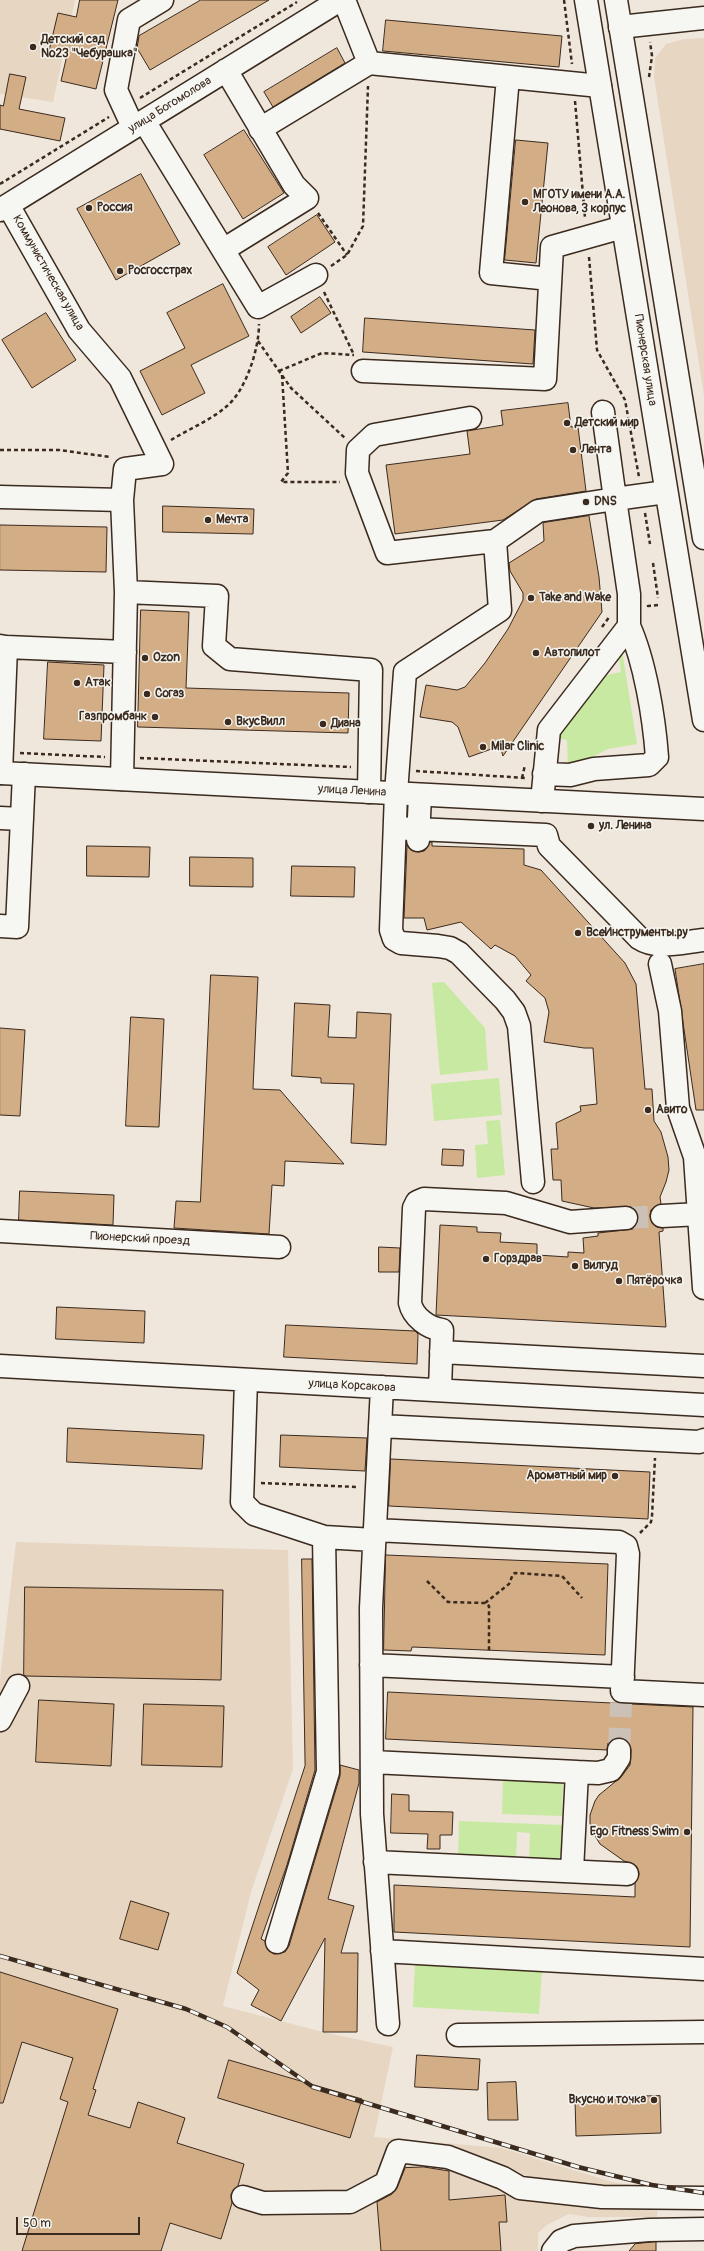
<!DOCTYPE html>
<html>
<head>
<meta charset="utf-8">
<style>
	body { margin:0 }
	#map { position:relative; width:704px; height:2251px; overflow:hidden; background:#efe7dc; font-family:Pangolin,sans-serif }
	canvas { display:block }
	.scale { position:absolute; left:16px; top:2217px; width:124px; height:18px; box-sizing:border-box; border:2px solid #3b2a1e; border-top:0; padding-left:5px; font-size:12px; line-height:14px; white-space:nowrap; color:#3b2a1e; -webkit-text-stroke:3px #f6f6f2; paint-order:stroke }
</style>
</head>
<body>
<div id="map">
<canvas width="704" height="2251"></canvas>
<div class="scale">50 m</div>
</div>
<script>
const ctx = document.querySelector('canvas').getContext('2d');
ctx.lineJoin = 'round';
function fill(path, color) { ctx.fillStyle = color; ctx.fill(path, 'evenodd'); }
function strokePath(path, color, width, dash) { ctx.strokeStyle = color; ctx.lineWidth = width; ctx.lineCap = dash ? 'butt' : 'round'; ctx.setLineDash(dash || []); ctx.stroke(path); }
function drawText(font, color, halo, rows, align = 'center') {
  ctx.font = font + ' Pangolin,sans-serif'; ctx.lineWidth = 3; ctx.setLineDash([]); ctx.textBaseline = 'middle'; ctx.strokeStyle = halo; ctx.fillStyle = color; for (const [text, x, y, turn = 0] of rows) {
    ctx.save(); ctx.translate(x, y); ctx.rotate((+turn || 0) * Math.PI / 180); ctx.textAlign = isNaN(turn) ? turn : align; if (halo) ctx.strokeText(text, 0, 0); ctx.fillText(text, 0, 0); ctx.restore();
  }
}
fill(new Path2D(`
	M0,0H75L53,102L0,94Z
	M704,38V396L654,77L655,58L666,44L684,39Z
	M16,1542L288,1550L293,1769L251,1892L223,2006L323,2032L393,2047L374,2137L502,2148L612,2182L657,2189V2217H588L569,2214L547,2225L538,2233V2251H0V1679Z`), '#e7d6c2');
fill(new Path2D(`
	M618,651H622L637,744L608,749L568,769L567,740L556,738L597,677L621,672Z
	M444,982L485,1028L488,1070L440,1075L432,983Z
	M499,1078L502,1115L434,1121L431,1084Z
	M500,1120L505,1175L477,1178L475,1145L488,1144L486,1121Z
	M503,1777L563,1779L562,1816L502,1814Z
	M459,1821L562,1825L561,1854L558,1860H529L530,1833L517,1832L516,1860L458,1858Z
	M415,1963L542,1970L539,2014L413,2007Z`), '#c8e9a1');
const building = new Path2D(`
	M80,0H118L96,89L61,81L67,55L49,51L58,13L76,17Z
	M201,0H269L150,70L137,48L139,36Z
	M386,20L562,36L559,67L383,51Z
	M337,48L345,63L273,107L264,92Z
	M10,74L26,77L19,109L65,118L60,141L0,129V105L3,106Z
	M244,130L284,193L243,219L204,155Z
	M516,140L548,143L536,263L505,260Z
	M141,174L180,244L116,280L77,209Z
	M317,215L335,242L286,275L268,247Z
	M223,284L249,336L191,365L205,393L162,415L140,371L185,348L167,313Z
	M320,297L331,313L301,333L291,317Z
	M46,313L76,360L32,388L2,340Z
	M365,318L535,330L533,364L363,352Z
	M568,403L571,427H578L586,491L536,499L503,520L395,534L386,465L470,454L467,431L503,425L501,411Z
	M163,506L254,509L253,534L163,532Z
	M589,516L599,577L602,612L503,756L500,746L469,757L458,727L452,722L420,717L426,685L457,690L465,687L485,663L508,629L523,600V593L510,571L509,563L544,541L543,523Z
	M0,525L107,527L106,572L0,570Z
	M141,610L189,612L186,688L349,693L348,733L138,727Z
	M48,662L104,665L101,741L44,739Z
	M430,842H432V846L524,849V865L541,870L625,963L636,984L645,1089H652L654,1121L661,1132L668,1157L669,1170L666,1182L660,1197L661,1204L651,1210L650,1216L652,1223L657,1227L663,1228V1231L659,1232L666,1327L436,1315L440,1225L477,1227V1232L501,1233L500,1242L537,1244V1255L568,1257V1252L584,1253L583,1238L598,1236V1233L633,1229L637,1224L638,1218L637,1211L631,1207L594,1208L562,1201L561,1180H553L551,1149H558L556,1123L581,1111L580,1106L597,1104L593,1048H584L544,1042L549,1012L545,998L526,981L531,975L515,956L495,945L491,949L461,922L427,930L424,918H404L407,845L411,850L418,852L424,851Z
	M87,846L150,847L149,877L87,876Z
	M190,857L253,858V887L190,886Z
	M292,866L355,867L354,897L291,896Z
	M704,964V1110H696L675,969Z
	M211,975L258,977L253,1089L280,1090L344,1164L285,1161L284,1186L272,1185L269,1234L174,1228L176,1201L200,1202Z
	M295,1003L330,1005L328,1037L356,1038L357,1012L391,1014L386,1145L351,1143L354,1084L321,1083V1078L292,1076Z
	M131,1017L164,1019L159,1127L126,1126Z
	M0,1028L25,1030L20,1116L0,1115Z
	M443,1149L464,1150L463,1166L442,1165Z
	M20,1191L114,1195L113,1225L19,1220Z
	M379,1247L400,1248L399,1272H379Z
	M57,1307L145,1311L144,1343L56,1339Z
	M286,1325L415,1331L418,1334L417,1364L284,1357Z
	M68,1428L204,1435L202,1469L67,1462Z
	M281,1435L367,1438L365,1471L280,1467Z
	M391,1459L650,1472L648,1519L389,1506Z
	M386,1555L608,1564L605,1655L412,1647L411,1651L384,1650Z
	M302,1559H312L315,1770L287,1865L261,1939L265,1941L268,1950L274,1954L285,1952L289,1946L340,1776V1765L359,1770V1783L328,1899L354,1906L341,1953H358L357,2032H323L325,1938L281,2021L251,2005L259,1990L237,1973L305,1766Z
	M25,1587L223,1590L221,1680L26,1676L24,1675Z
	M388,1692L693,1707L690,1947L394,1932V1885L635,1897V1883L639,1874L634,1864L624,1861L600,1844L592,1831L590,1823V1815L595,1801L599,1795L621,1777L630,1765L631,1750L626,1739L619,1738L613,1739L608,1743L607,1750L386,1739Z
	M39,1700L114,1704L111,1766L36,1762Z
	M144,1704L224,1706L222,1767L142,1765Z
	M392,1794L409,1795V1811L453,1812L452,1835H440V1849H427L428,1834L391,1833Z
	M131,1901L169,1913L158,1950L120,1939Z
	M0,1972L118,2009L93,2089L96,2090L88,2115L130,2128L138,2102L185,2118L177,2143L244,2164L238,2186L231,2194L232,2203L221,2239L170,2223L161,2251H22L68,2102L60,2099L73,2058L22,2042L3,2103H0Z
	M417,2055L480,2059L478,2090L415,2087Z
	M229,2060L362,2099L350,2138L218,2098Z
	M516,2082L518,2120H488L487,2083Z
	M660,2096L661,2133L576,2136L575,2098Z
	M424,2167L449,2171V2200L505,2195L507,2222H499L501,2251H381L377,2202L392,2194L397,2188L405,2168Z
	M656,2242V2251H629L635,2244Z`);
fill(building, '#d3ad85');
strokePath(building, '#3b2a1e', 1);
strokePath(new Path2D(`
	M626,1218L662,1216
	M619,1750L621,1703`), '#cbc1b6', 22, [22, 11]);
const minor = new Path2D(`
	M620,27L704,18
	M369,63L600,86
	M508,77L491,273L550,279
	M144,121L258,307L316,275
	M133,127L116,90L129,20L162,0
	M260,129L369,63L344,0
	M8,205L79,330L120,378L162,464L125,469L122,500L126,592
	M0,210L340,0
	M223,250L307,198L294,185L226,70
	M363,371L545,379L552,247L623,227
	M603,412L615,499L666,492
	M470,418L374,435L358,450L357,473L387,553L495,541L538,511L615,499L629,594V626L549,730L542,801
	M0,497L122,500
	M495,541L500,610L405,672L396,793L391,930L394,939L401,943L438,946L450,948L459,953L505,1000L514,1012L519,1026L533,1182
	M0,646L6,647L1,773
	M6,647L125,652
	M544,774L570,775L594,769L649,765L657,757C654,717 645,662 629,626
	M122,779L126,592L217,596L214,646L230,659L371,670L369,792
	M0,818L22,819
	M395,828L546,835L549,846L639,938C657,950 683,942 704,940
	M418,840L420,795
	M0,926L17,927L24,774
	M660,964L670,1011L678,1108L695,1157L704,1288
	M662,1216L699,1214
	M0,1231L279,1247
	M441,1352L704,1366
	M0,1366L704,1405
	M246,1380L242,1502L254,1514L324,1537L328,1772L277,1942
	M382,1387L371,1608L372,1814L388,2024
	M440,1390L442,1330C428,1328 413,1317 410,1303L414,1208L417,1202L424,1199L506,1203L570,1222L626,1218
	M380,1426L699,1442L704,1440
	M375,1530L619,1542L626,1546L628,1554L622,1691L704,1695
	M324,1537L374,1540
	M371,1665L623,1677
	M0,1720L18,1686
	M372,1762L577,1772L572,1871
	M577,1772L598,1773L611,1770L619,1758V1750
	M375,1862L627,1874
	M382,1951L704,1969
	M458,2035L704,2032
	M243,2197L263,2203L350,2202L386,2183L398,2151L448,2157L503,2178L520,2188L602,2197L704,2198
	M553,2251L561,2241L574,2236L649,2230L704,2229`);
const major = new Path2D(`
	M586,0L704,720
	M616,0L704,538
	M0,773L704,809`);
strokePath(minor, '#3b2a1e', 25);
strokePath(major, '#3b2a1e', 25);
strokePath(new Path2D(`
	M564,0L572,64
	M649,77L652,56L650,42
	M140,98L297,2
	M575,101L585,218
	M0,184L109,117
	M318,213L347,255
	M589,257L597,350L625,400L639,477
	M331,266L347,255L363,226L368,86
	M324,292L354,355
	M258,341L291,388L345,438
	M279,371L322,353L354,355
	M282,375L288,473L281,482H340
	M171,440C189,429 211,420 227,406C246,390 259,349 259,324
	M0,450H59L110,457
	M645,513L650,544
	M653,563L658,598
	M648,605V606L659,605
	M602,627L610,616
	M20,753L105,757
	M140,758L351,767
	M416,771L526,778
	M522,778L525,765
	M261,1483L358,1487
	M640,1533L651,1522L652,1516L655,1458
	M427,1581L448,1602L485,1603L489,1606V1652
	M485,1603L509,1584L513,1574L515,1573L562,1576L582,1598`), '#3b2a1e', 2.5, [4, 3]);
strokePath(minor, '#f6f6f2', 22);
strokePath(major, '#f6f6f2', 22);
const rail = new Path2D(`
	M0,1956L186,2009L227,2027L313,2087L578,2167L652,2185L704,2193`);
strokePath(rail, '#3b2a1e', 4.5);
strokePath(rail, '#f6f6f2', 3, [9]);
for (const [x, y, r, color] of [
	[33,47,4,"#3b2a1e"],
	[525,202,4,"#3b2a1e"],
	[89,208,4,"#3b2a1e"],
	[120,271,4,"#3b2a1e"],
	[567,423,4,"#3b2a1e"],
	[573,450,4,"#3b2a1e"],
	[586,502,4,"#3b2a1e"],
	[208,520,4,"#3b2a1e"],
	[531,598,4,"#3b2a1e"],
	[536,653,4,"#3b2a1e"],
	[145,658,4,"#3b2a1e"],
	[77,683,4,"#3b2a1e"],
	[147,694,4,"#3b2a1e"],
	[155,717,4,"#3b2a1e"],
	[228,722,4,"#3b2a1e"],
	[323,724,4,"#3b2a1e"],
	[483,747,4,"#3b2a1e"],
	[591,826,4,"#3b2a1e"],
	[578,933,4,"#3b2a1e"],
	[648,1110,4,"#3b2a1e"],
	[486,1259,4,"#3b2a1e"],
	[575,1266,4,"#3b2a1e"],
	[619,1281,4,"#3b2a1e"],
	[615,1476,4,"#3b2a1e"],
	[687,1832,4,"#3b2a1e"],
	[654,2100,4,"#3b2a1e"]
]) { const dot = new Path2D(); dot.arc(x, y, r, 0, 2 * Math.PI); ctx.fillStyle = color; ctx.fill(dot); strokePath(dot, '#f6f6f2', 1.5); }
drawText('bold 12px', '#3b2a1e', '#f6f6f2', [
	["Детский сад",41,40],
	["№23 \"Чебурашка\"",41,54],
	["МГОТУ имени А.А.",533,195],
	["Леонова, 3 корпус",533,209],
	["Россия",97,208],
	["Росгосстрах",128,271],
	["Детский мир",575,423],
	["Лента",581,450],
	["DNS",594,502],
	["Мечта",216,520],
	["Take and Wake",539,598],
	["Автопилот",544,653],
	["Ozon",153,658],
	["Атак",85,683],
	["Согаз",155,694],
	["Газпромбанк",147,717,"right"],
	["ВкусВилл",236,722],
	["Диана",331,724],
	["Milar Clinic",491,747],
	["ул. Ленина",599,826],
	["ВсеИнструменты.ру",586,933],
	["Авито",656,1110],
	["Горздрав",494,1259],
	["Вилгуд",583,1266],
	["Пятёрочка",627,1281],
	["Ароматный мир",607,1476,"right"],
	["Ego Fitness Swim",679,1832,"right"],
	["Вкусно и точка",646,2100,"right"]
], 'left');
drawText('12px', '#3b2a1e', '#f6f6f2', [
	["улица Богомолова",170,105,-32],
	["Коммунистическая улица",48,273,60],
	["Пионерская улица",645,360,81],
	["улица Ленина",352,791,3],
	["Пионерский проезд",140,1239,3],
	["улица Корсакова",352,1386,3]
]);
</script>
</body>
</html>
